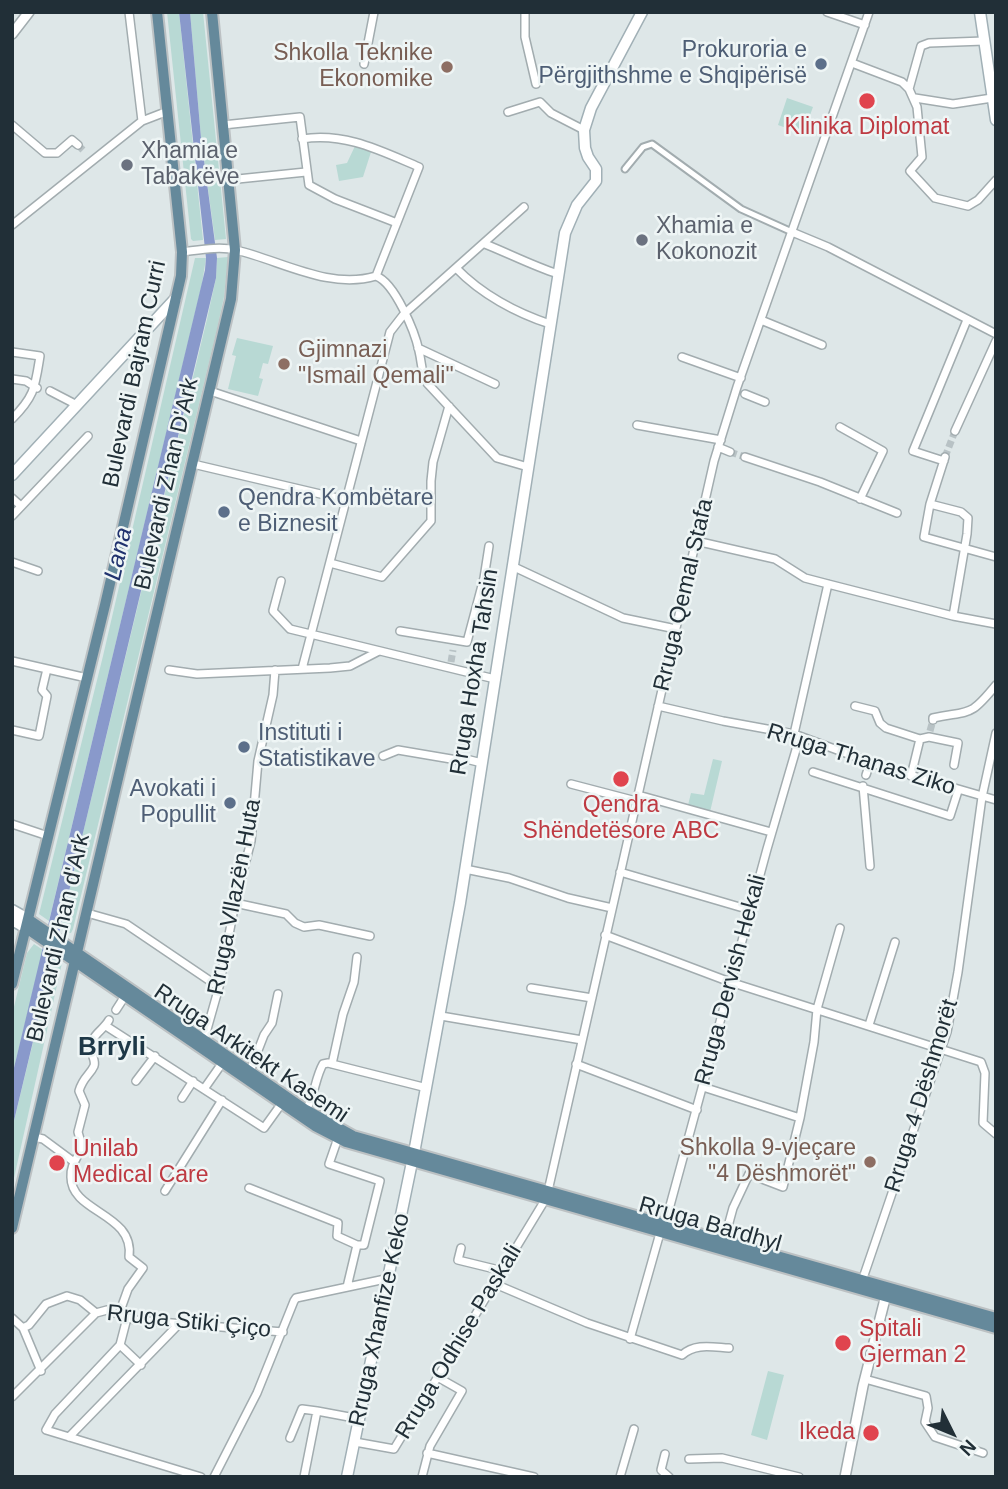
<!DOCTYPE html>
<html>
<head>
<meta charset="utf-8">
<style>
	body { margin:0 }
	#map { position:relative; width:1008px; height:1489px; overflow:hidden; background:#dee7e8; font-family:Arial,sans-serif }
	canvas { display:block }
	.frame { position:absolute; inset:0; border:14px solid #212f37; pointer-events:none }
	.north { position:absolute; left:917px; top:1398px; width:70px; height:70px; -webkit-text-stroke:5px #eef5f5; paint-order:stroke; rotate:133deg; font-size:19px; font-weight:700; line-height:28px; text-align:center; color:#212f37 }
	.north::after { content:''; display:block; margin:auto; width:24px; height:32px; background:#212f37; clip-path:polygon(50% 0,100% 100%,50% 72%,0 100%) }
</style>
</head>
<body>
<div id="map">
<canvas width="1008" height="1489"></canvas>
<div class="frame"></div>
<div class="north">N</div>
</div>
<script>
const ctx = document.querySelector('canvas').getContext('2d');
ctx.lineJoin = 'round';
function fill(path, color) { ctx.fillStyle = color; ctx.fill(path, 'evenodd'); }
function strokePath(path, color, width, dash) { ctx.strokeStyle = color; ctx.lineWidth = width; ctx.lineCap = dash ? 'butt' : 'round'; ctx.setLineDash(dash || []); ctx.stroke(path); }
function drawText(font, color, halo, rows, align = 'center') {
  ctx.font = font + ' Arial,sans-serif'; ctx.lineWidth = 5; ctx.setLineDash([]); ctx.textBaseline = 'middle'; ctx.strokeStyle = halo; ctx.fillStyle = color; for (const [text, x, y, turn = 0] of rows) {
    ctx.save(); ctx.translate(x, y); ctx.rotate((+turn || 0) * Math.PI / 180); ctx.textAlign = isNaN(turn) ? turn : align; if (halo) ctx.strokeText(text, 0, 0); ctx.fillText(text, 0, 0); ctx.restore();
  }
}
fill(new Path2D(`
	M167,12H179L203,240L193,241L191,239Z
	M190,12H203L226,239L215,240L201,138Z
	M787,98L813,107L803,134L778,125Z
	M355,146L371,152L363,177L339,181L336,165L347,163Z
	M228,257L224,297L217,329L73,929L71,933H67L60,928L207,319L216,278L217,258Z
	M195,258H206L202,284L49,921L39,914L103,656Z
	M237,338L273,346L268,364L263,363L259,378L263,379L258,396L228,389L236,356L232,355Z
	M713,759L722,761L710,812L688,805L691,793L704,795Z
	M34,944L43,950L12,1076V1015L27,953Z
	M54,956L62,963L12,1187V1129Z
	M768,1371L784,1375L767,1440L751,1435Z`), '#b8d9d4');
fill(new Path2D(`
	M179,12H190L201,138L217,258L216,278L12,1129V1076L205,270L206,258Z`), '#8999cb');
strokePath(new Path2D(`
	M78,145L85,152
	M730,452L745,457
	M945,457L955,431
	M451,662L453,650
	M930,731L933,720`), '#b8c2c5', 7, [7, 3.5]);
const pedestrian = new Path2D(`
	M625,169L643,147L652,144L741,209L792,232`);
const minor = new Path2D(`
	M129,12L142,121
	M525,12V37L536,84
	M827,12L865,25
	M852,63L902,82L909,89L917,107L922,157L910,171L935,198L968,206L978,200L996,180
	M364,64L374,12
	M909,89L921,46L929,43L984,41
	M915,98L953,104L992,98
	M508,112L540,102L551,113L584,130
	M12,125L45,153H57L72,140L78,145
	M223,125L300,117L309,185L335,199L397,223
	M302,139C345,132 381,151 419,167L376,276
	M228,180L306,172
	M12,225L142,121L168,111
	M792,232L828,247L996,334
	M485,244C510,254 533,266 558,274
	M182,252C199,250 219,246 236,250C282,261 329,290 376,276
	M456,268C481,294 516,313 550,324
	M376,276C395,283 415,332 419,351C422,363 421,373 427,383L497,458L528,467
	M761,320L822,345
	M418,348L495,384
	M12,352L40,356C35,387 35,396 12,419
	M682,357L741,378
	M12,379L26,381L37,388
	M50,391L77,405
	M210,391L361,441
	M745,394L765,402
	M637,425L721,440
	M840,427L883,451L860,499
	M955,431L996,341
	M718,447L730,452
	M745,457L820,482L897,513
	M945,457L930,504L924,537L996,557
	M944,461L913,451L967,320
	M193,464L346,500
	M12,498L21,506
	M930,504L961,512L968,518L967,534L953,616
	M12,516L88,436
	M696,541L775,559L805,578L828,584L953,616L996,624
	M12,562L38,571
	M330,563L382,577L431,521V481L433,462L449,406
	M512,566L623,618L676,629
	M281,581L273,611L290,629L495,679
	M400,631L467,642L484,578L489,546
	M12,661L87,678
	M302,669L390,332L404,314L524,207
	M169,670L197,674L330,668L350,666L379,651
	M658,706L723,721L794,734L886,768L996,800
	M855,706L875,711L880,723L886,728L920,739
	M933,720V718C971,710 969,718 996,685
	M12,730L39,736L47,696L42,690L47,669
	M794,734L828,584
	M383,756L398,750L457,760L462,758L482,763
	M813,772L950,816L958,791
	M866,775L870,763
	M911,776L920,739L929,737L958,743L954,765
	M571,784L636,801
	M863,786L870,866
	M638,795L771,832
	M12,824L48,836
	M465,869L509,878L568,898L612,908
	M620,872L750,910
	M235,903L286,914L295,923L304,927L319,925L370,936
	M87,913L126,924L219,987
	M605,935L730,982L981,1062L985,1073L983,1123L996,1134
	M531,988L592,998
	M116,1010L125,996
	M441,1016L582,1040
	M109,1020C103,1031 91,1034 91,1049C91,1055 96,1060 94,1066C90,1075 83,1077 79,1091L85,1105L78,1132L82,1146C79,1157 70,1164 71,1177C71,1213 135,1213 129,1257L143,1268L128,1289L119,1314
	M869,1025L895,942
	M106,1026L264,1128L282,1103
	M204,1040L219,987L235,903L251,841L258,761L273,695L275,670
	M332,1064L343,1014L354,982L357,957
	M576,1064L697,1110
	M250,1071L264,1035L272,1023L278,994
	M136,1081L155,1056
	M703,1087L800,1118
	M204,1089L223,1062
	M182,1098L193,1081
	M306,1110C315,1095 315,1078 323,1064L328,1063L427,1088
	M34,1137L43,1139L74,1162
	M338,1138L329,1164L380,1181L364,1245H357L347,1287
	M249,1188L338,1223L337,1236L357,1245
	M165,1191L222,1100
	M548,1191L714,461L737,387L869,12
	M665,1224L767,849L800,736
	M724,1241L733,1208L749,1174L783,1187L800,1118L814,1042L817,1009L840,928
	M461,1248L458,1260L503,1271
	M495,1284L587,1323L682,1355C695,1343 712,1347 729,1348
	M861,1284L947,1032L958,972L982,797L996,733
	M96,1313L107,1310L135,1320L283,1332
	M12,1318L23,1328L41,1371
	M127,1318L120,1345L55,1414L46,1430L201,1477
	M23,1328L29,1325L46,1304L67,1296L80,1300L96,1313
	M630,1339L660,1233
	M120,1345L141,1365
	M865,1379L926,1396L928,1408L925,1422L935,1437L983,1453
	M12,1397L96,1313
	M69,1437L179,1324
	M290,1438L302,1409L317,1411
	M355,1442L394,1449L545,1200
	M427,1453L534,1477
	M665,1454L661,1470L669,1477
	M689,1459L722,1458L799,1477
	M214,1477L257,1393L294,1301L296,1298L390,1278
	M304,1477L317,1411L360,1419
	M422,1477L430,1446L462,1391L439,1378
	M620,1477L634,1429`);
const tertiary = new Path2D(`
	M12,34L29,12
	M845,1477L863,1386L887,1291`);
const secondary = new Path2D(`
	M980,12L996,120
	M12,475L176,298
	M12,910L28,919
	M12,920L26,928
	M414,1153L460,903L565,233L577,205L596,181V169L588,157L585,148L584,130L591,108L642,12
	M347,1477L412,1162`);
const primary = new Path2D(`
	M28,919L306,1110L353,1136L996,1318
	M26,928L315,1126L346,1142L996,1328
	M12,984L105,605L181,276L182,252L157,12
	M12,1228L231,299L235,250L212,12`);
strokePath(pedestrian, '#a2acaf', 9);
strokePath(minor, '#a2acaf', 10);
strokePath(tertiary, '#a2acaf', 12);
strokePath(secondary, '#a1b0b6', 13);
strokePath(primary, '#bcc1c3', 14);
strokePath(pedestrian, '#fff', 5);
strokePath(minor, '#fff', 7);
strokePath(tertiary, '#fff', 9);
strokePath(secondary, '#fff', 10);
strokePath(primary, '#65899b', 10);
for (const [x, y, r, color] of [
	[821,64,7,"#5c6f8a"],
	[447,67,7,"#8d6e63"],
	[867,101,9,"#e0444e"],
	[127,165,7,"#6b7280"],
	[642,240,7,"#6b7280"],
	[284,364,7,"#8d6e63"],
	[224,512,7,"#5c6f8a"],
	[244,747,7,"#5c6f8a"],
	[621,779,9,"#e0444e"],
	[230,803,7,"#5c6f8a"],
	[870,1162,7,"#8d6e63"],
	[57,1163,9,"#e0444e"],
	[843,1343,9,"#e0444e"],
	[871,1433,9,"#e0444e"]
]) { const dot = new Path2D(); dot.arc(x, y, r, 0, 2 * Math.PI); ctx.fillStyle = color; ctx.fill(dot); strokePath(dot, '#eef5f5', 2.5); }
drawText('23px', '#4e5e75', '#eef5f5', [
	["Prokuroria e",807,51],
	["Përgjithshme e Shqipërisë",807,77],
	["Qendra Kombëtare",238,499,"left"],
	["e Biznesit",238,525,"left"],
	["Instituti i",258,734,"left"],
	["Statistikave",258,760,"left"],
	["Avokati i",216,790],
	["Popullit",216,816]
], 'right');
drawText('23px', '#785e54', '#eef5f5', [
	["Shkolla Teknike",433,54],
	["Ekonomike",433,80],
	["Gjimnazi",298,351,"left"],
	["\"Ismail Qemali\"",298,377,"left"],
	["Shkolla 9-vjeçare",856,1149],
	["\"4 Dëshmorët\"",856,1175]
], 'right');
drawText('23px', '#be3a42', '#eef5f5', [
	["Klinika Diplomat",867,128],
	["Qendra",621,806],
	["Shëndetësore ABC",621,832],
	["Unilab",73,1150,"left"],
	["Medical Care",73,1176,"left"],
	["Spitali",859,1330,"left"],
	["Gjerman 2",859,1356,"left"],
	["Ikeda",855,1433,"right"]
]);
drawText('23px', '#5b616d', '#eef5f5', [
	["Xhamia e",141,152],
	["Tabakëve",141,178],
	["Xhamia e",656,227],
	["Kokonozit",656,253]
], 'left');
drawText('23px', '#212f37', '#eef5f5', [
	["Bulevardi Bajram Curri",135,374,-78],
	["Bulevardi Zhan D'Ark",167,484,-77],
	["Rruga Qemal Stafa",684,595,-77],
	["Rruga Hoxha Tahsin",475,672,-81],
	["Rruga Thanas Ziko",861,760,17],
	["Rruga Vllazën Huta",235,897,-79],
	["Bulevardi Zhan d'Ark",59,938,-77],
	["Rruga Dervish Hekali",731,980,-75],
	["Rruga Arkitekt Kasemi",251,1054,34],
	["Rruga 4 Dëshmorët",922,1096,-73],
	["Rruga Bardhyl",710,1225,16],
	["Rruga Xhanfize Keko",380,1320,-78],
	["Rruga Stiki Çiço",189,1322,6],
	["Rruga Odhise Paskali",459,1342,-59]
]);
drawText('italic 24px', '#20326e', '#eef5f5', [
	["Lana",119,554,-77]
]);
drawText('bold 26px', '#1e3847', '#eef5f5', [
	["Brryli",112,1048]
]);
</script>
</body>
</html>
